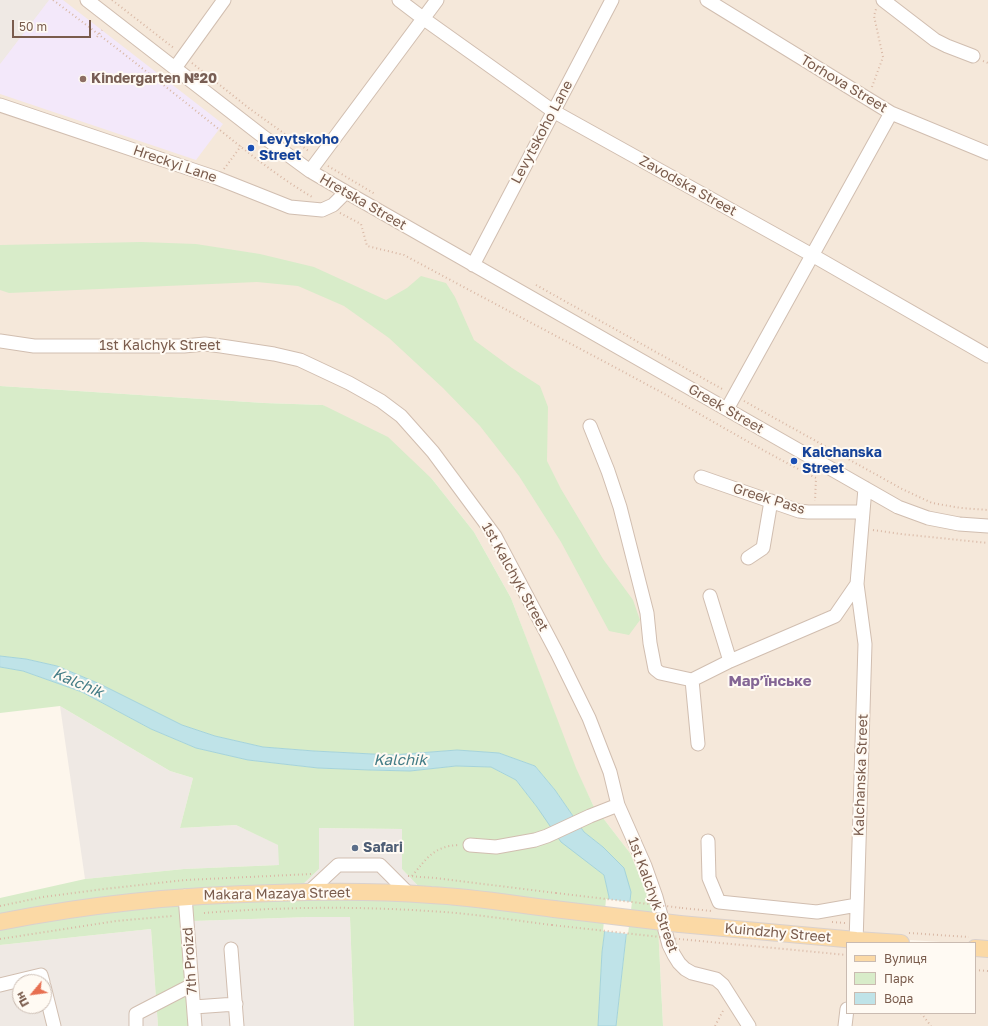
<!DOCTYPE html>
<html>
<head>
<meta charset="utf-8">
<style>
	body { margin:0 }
	#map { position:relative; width:988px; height:1026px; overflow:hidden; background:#fdf6ec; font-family:"Golos Text",sans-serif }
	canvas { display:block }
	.legend { position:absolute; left:846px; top:942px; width:130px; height:72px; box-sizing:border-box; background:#fffaf3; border:1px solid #cabbb1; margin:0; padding:5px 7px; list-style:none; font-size:12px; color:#7a5c4d }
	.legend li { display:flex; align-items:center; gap:8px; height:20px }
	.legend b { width:20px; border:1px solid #cabbb1 }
	.north { position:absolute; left:12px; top:974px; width:40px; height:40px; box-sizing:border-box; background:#fffaf3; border:1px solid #cabbb1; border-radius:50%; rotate:241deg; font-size:11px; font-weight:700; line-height:16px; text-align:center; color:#7a5c4d }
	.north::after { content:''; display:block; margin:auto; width:14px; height:18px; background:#e76f51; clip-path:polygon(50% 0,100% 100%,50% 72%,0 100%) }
	.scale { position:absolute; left:12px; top:20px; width:79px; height:18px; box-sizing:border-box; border:2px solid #7a5c4d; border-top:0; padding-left:5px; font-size:12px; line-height:14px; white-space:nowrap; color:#7a5c4d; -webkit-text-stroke:3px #fffaf3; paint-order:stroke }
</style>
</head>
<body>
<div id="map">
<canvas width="988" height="1026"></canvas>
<ul class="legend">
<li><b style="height:5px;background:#fbd9a5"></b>Вулиця</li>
<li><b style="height:11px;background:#d8ecc9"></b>Парк</li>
<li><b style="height:11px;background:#bfe3e8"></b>Вода</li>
</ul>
<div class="north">Пн</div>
<div class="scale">50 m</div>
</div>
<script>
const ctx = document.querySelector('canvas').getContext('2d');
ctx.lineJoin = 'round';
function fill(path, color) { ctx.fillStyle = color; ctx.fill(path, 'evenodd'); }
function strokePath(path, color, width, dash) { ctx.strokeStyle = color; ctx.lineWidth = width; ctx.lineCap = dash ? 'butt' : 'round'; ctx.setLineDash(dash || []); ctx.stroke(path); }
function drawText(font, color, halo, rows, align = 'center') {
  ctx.font = font + ' "Golos Text",sans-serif'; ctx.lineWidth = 4; ctx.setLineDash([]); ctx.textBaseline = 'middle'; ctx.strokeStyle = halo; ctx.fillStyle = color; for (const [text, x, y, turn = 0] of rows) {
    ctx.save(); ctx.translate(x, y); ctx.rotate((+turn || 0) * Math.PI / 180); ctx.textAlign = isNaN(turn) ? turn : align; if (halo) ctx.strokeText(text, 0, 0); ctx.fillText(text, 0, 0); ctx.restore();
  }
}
fill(new Path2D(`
	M0,0H988V945L863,937L657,917L630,853L593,805L575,768L511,598L474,532L432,479L323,405L264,403L0,386Z
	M658,925L847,943V1013H975V951L988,952V1026H663Z`), '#f5e8da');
fill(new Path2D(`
	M0,0H49L0,64Z
	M60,706L170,771L193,778L180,828L236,825L279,845V865L184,869L85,879Z
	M319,828L402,829V869L422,890L299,888L319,869Z
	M309,917H350L354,1026H201L193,921Z
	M151,929L158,1026H0V945ZM20,982H44V1006H20Z`), '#efe9e4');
fill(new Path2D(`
	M49,0H63L223,124L196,160L0,94V64Z`), '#f3e8fa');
fill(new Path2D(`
	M141,242L196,244L260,254L314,267L386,300L407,288L421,276L446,283L455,297L474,340L512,368L540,386L548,407L547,461L561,489L603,559L633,600L640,620L629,635L609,631L561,542L519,476L480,426L443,388L389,338L344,306L298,286L257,282L9,293L0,290V245Z
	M0,386L264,403L323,405L388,437L432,479L474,532L511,598L576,768L593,805L630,853L657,917L629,913L624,868L603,847L584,832L555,790L535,766L499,753L457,750L392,755L314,751L263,747L215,736L182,725L100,684L57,666L26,659L0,656Z
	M0,667L23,671L82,692L151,729L196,748L248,760L318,768L370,770L410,771L456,766L491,767L516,780L537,807L583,858L604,875L609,897L607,911L422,890L402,869V829L319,828V869L299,888L0,918V898L85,879L184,869L279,865L278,845L236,825L180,828L193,778L170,771L60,706L0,713Z
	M370,896L606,918L602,952L598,1026H354L350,917H309L193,921L191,900Z
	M180,900L190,1026H158L151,929L0,945V925Z
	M628,921L658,925L663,1026H616Z`), '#d8ecc9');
const water = new Path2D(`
	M0,656L26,659L57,666L100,684L182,725L215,736L263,747L314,751L392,755L457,750L499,753L535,766L555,790L584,832L603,847L624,868L631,892L616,1026H598L602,952L609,897L604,875L561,842L537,807L516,780L491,767L456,766L410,771L370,770L318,768L248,760L196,748L151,729L82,692L23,671L0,667Z`);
fill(water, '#bfe3e8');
strokePath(water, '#a5d3da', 1);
fill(new Path2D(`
	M606,899L632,902L628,934L603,931Z`), '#fdf6ec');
const minor = new Path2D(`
	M87,0L261,135L310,171L346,192L898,507L928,518L959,524L988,526
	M399,0L424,19L553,111L812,255L988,356
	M707,0L891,113L988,153
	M883,0L935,40L947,46L973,56
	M175,68L224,0
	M0,105L217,178L290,207L322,210L333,205L346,192
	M310,171L437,0
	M473,265L612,0
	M0,341L34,346H184L205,344L221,346L274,354L300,360L349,383L381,401L401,416L433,452L495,536L557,653L589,718L610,772L618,805L645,866L656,897L669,945L674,955L679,963L685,969L692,973L716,979L723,985L749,1026
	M727,409L891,113
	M590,426L608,471L620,507L647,613L650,643L655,669L660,673L692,680
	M701,477L799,511L808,512H863
	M748,558L763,548L771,501
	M710,596L730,661
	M692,680L730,661L835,616L857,584
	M692,680L698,744
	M708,841L709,878L719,902L817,912L857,905
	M470,845L496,847L535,840L547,836L590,816L618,805
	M309,892L338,865H380L409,894
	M185,896L195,1026
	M856,943L865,644L857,584L865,488
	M231,949L237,1026
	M0,985L41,975L43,982
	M44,986L54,1026
	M194,1007L236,1004
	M136,1026V1014L192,985
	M845,1026L847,1009`);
const major = new Path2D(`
	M0,922C90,904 181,895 274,893C326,891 379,891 431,895C472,897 513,904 554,909
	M680,924L856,940L901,943
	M975,948L988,949`);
strokePath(minor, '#d1beb0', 15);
strokePath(major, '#dad1cd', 18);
strokePath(new Path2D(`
	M53,0C103,37 151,75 200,114C236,143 272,173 312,197
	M112,0L175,49
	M97,37L102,30
	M983,61L988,63
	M192,63L250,109L310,152
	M872,87L883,57L874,16L876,9
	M328,166L375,194
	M224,169L241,146
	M340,213L361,224L367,246L404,255C489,301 574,345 659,391C711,420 762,451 816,478L815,501
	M536,285L724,390
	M744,401L902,489L932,503L961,508L988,510
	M873,530L901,534L988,543
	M408,876L435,878L556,893
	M412,876C427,858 434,846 459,845
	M0,906L43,897L104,889L185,880L312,874
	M682,908L712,911
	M204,913C278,907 354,906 428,911C470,913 511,920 552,925
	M832,922L845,923
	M909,933L969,937
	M0,939L116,921L172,916
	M679,939L847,955
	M975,970L988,971
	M921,1013L931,1026
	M715,1026L724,1009`), '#d9b8a5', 2, [1, 3]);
strokePath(minor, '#fff', 13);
strokePath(major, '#fbd9a5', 16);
const majorBridge = new Path2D(`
	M554,909L680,924`);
strokePath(majorBridge, '#dad1cd', 18, []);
strokePath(new Path2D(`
	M556,893L682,908
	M552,925L678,939`), '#d9b8a5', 2, [1, 3]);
strokePath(majorBridge, '#fbd9a5', 16);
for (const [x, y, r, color] of [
	[83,79,4,"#8d6e63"],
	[251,148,4,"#1a4fb4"],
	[794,461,4,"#1a4fb4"],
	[355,848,4,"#5c6f8a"]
]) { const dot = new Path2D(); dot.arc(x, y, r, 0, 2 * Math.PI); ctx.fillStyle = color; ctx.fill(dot); strokePath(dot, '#fffaf3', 1.5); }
drawText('bold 14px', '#785e54', '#fffaf3', [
	["Kindergarten №20",91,79]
], 'left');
drawText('14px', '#7a5c4d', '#fffaf3', [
	["Torhova Street",844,84,31],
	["Levytskoho Lane",542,132,-62],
	["Hreckyi Lane",175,164,19],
	["Zavodska Street",688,186,29],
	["Hretska Street",363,202,30],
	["1st Kalchyk Street",160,346],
	["Greek Street",726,409,30],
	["Greek Pass",769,499,17],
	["1st Kalchyk Street",515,577,61],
	["Kalchanska Street",861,775,-88],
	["Makara Mazaya Street",277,894,-1],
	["1st Kalchyk Street",653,895,70],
	["Kuindzhy Street",778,933,5],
	["7th Proizd",190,961,-94]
]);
drawText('bold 14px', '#164399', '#fffaf3', [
	["Levytskoho",259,140],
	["Street",259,156],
	["Kalchanska",802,453],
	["Street",802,469]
], 'left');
drawText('bold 14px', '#4e5e75', '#fffaf3', [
	["Safari",363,848]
], 'left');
drawText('bold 15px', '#846695', '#fffaf3', [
	["Мар’їнське",770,681]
]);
drawText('italic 15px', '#437c86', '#fffaf3', [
	["Kalchik",78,683,23],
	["Kalchik",400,760]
]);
</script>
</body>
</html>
